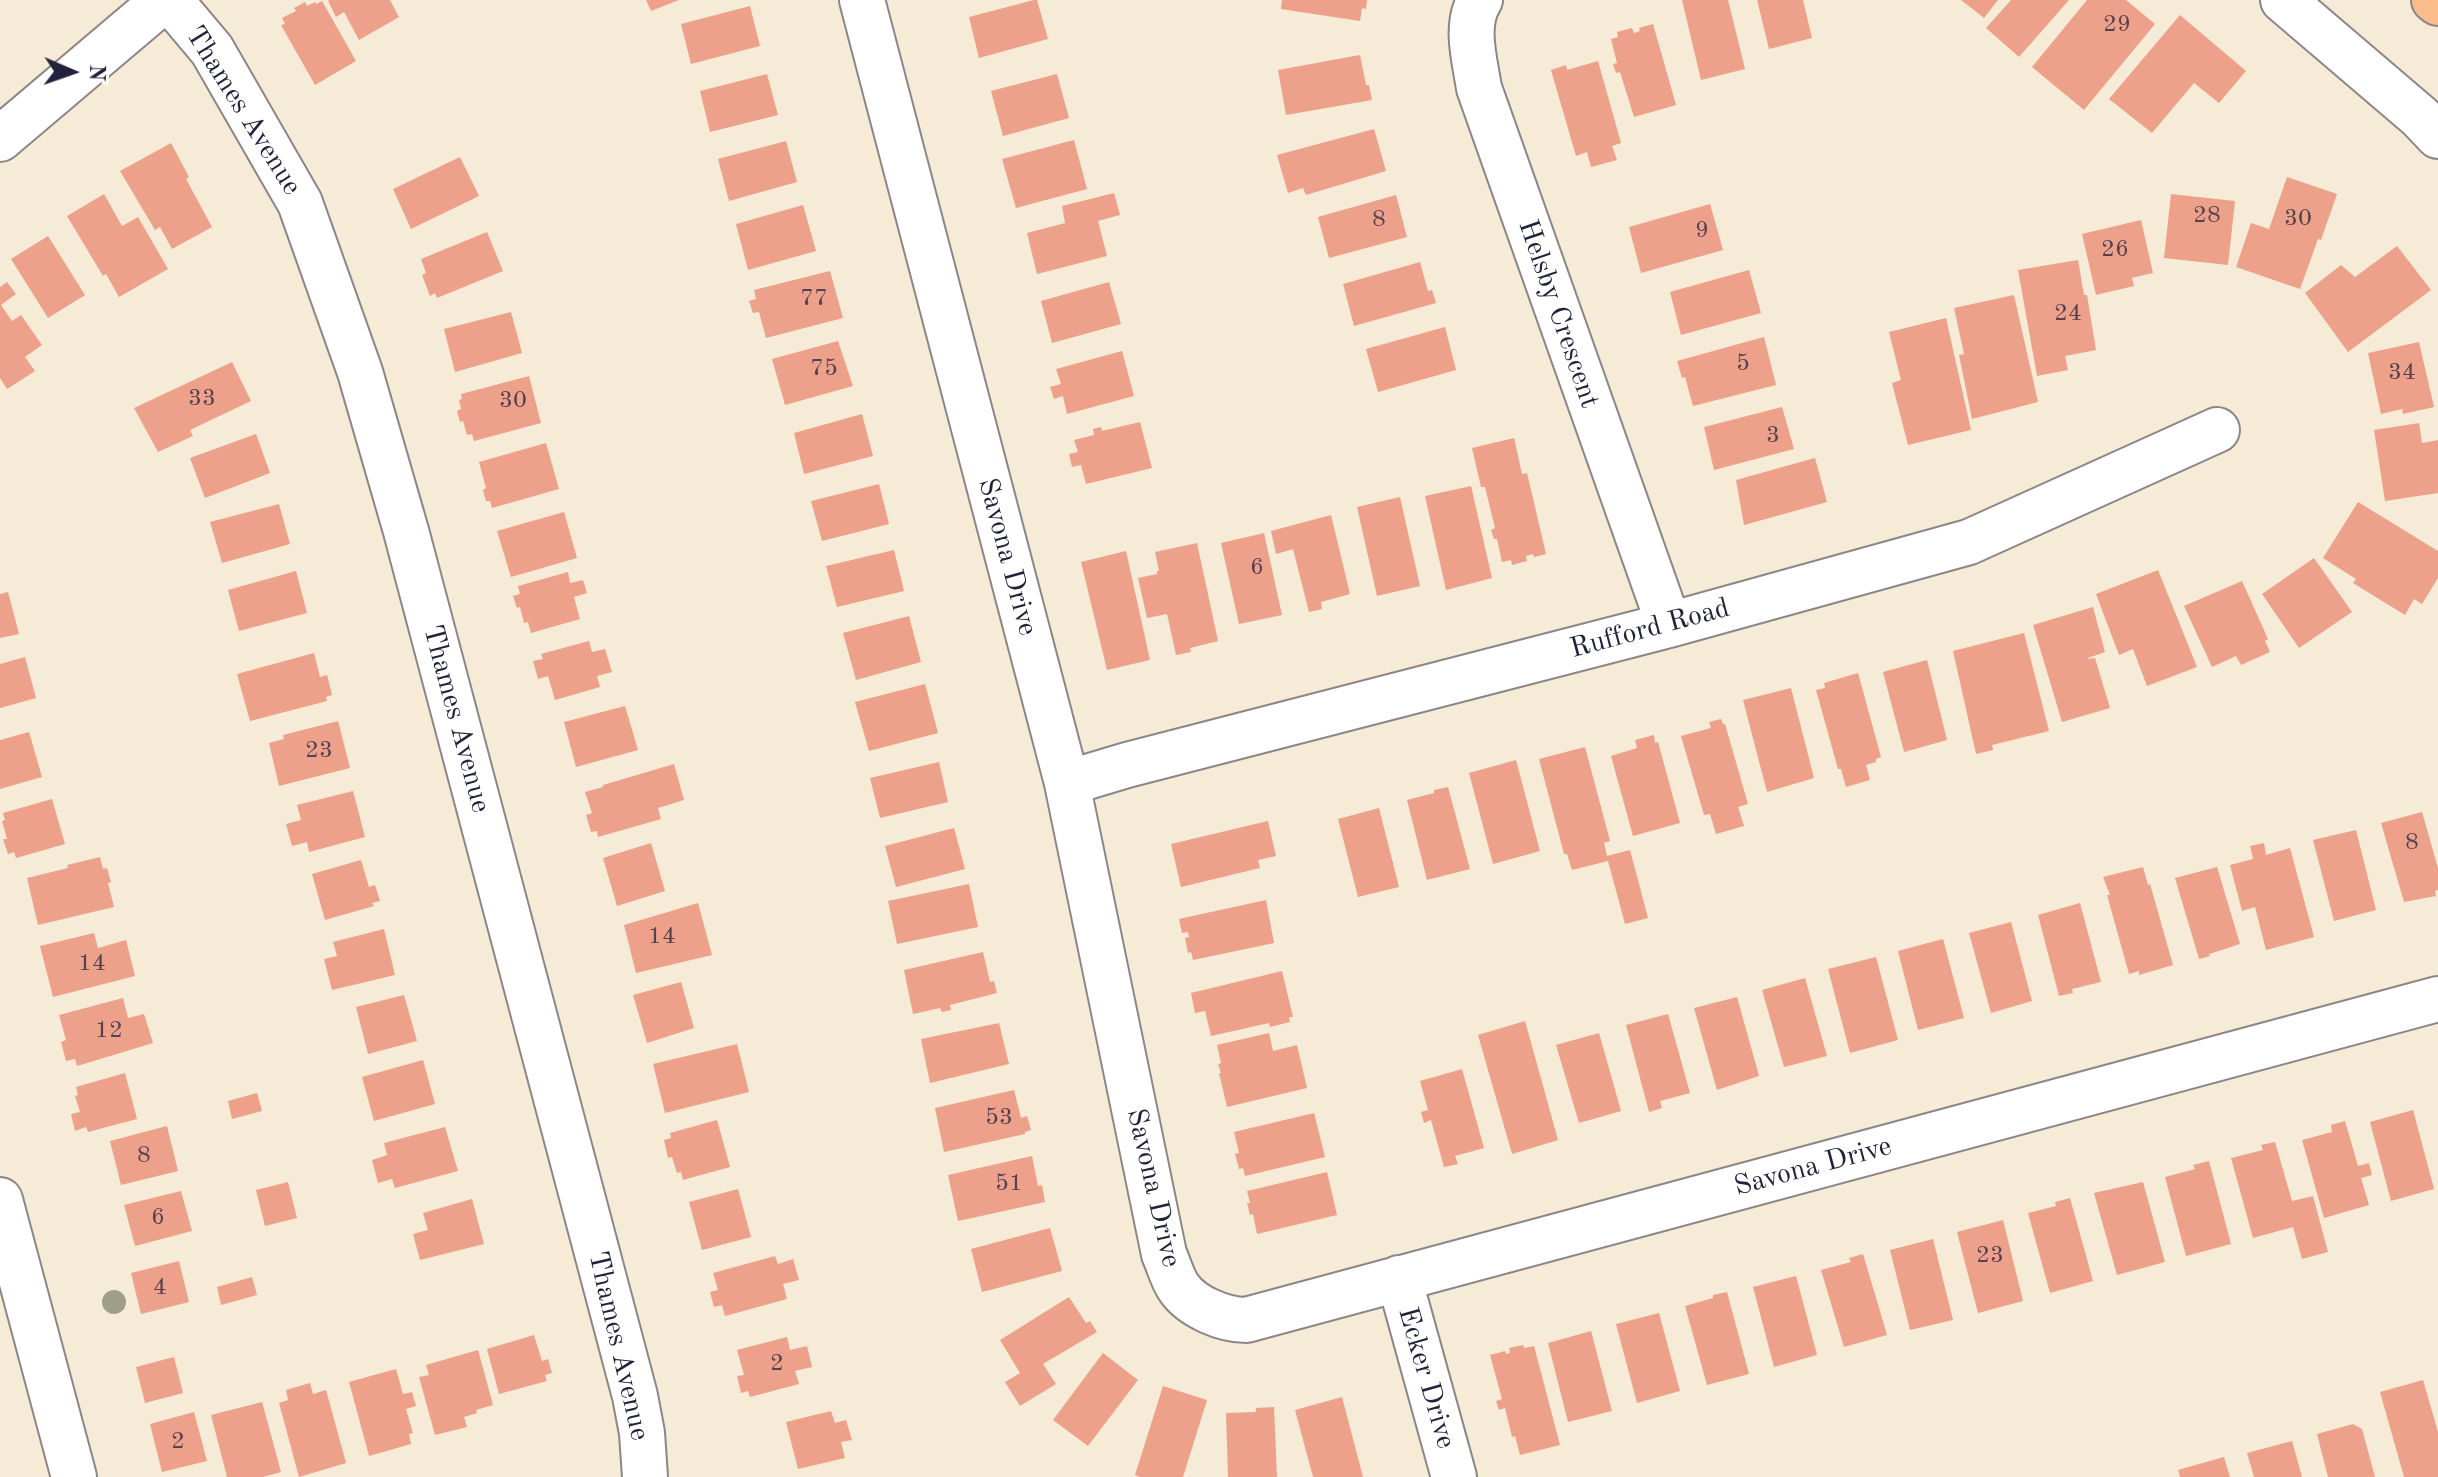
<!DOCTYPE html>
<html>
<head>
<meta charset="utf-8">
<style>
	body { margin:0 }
	#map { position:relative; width:2438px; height:1477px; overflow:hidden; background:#f6ebd6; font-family:"Old Standard TT",serif }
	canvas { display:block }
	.north { position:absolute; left:32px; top:32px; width:80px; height:80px; -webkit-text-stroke:6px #fff; paint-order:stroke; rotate:92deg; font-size:22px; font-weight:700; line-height:32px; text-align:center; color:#22223b }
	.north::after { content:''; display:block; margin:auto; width:28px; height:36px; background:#22223b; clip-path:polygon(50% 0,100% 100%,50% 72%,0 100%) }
</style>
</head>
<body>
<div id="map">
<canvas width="2438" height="1477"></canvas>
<div class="north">N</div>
</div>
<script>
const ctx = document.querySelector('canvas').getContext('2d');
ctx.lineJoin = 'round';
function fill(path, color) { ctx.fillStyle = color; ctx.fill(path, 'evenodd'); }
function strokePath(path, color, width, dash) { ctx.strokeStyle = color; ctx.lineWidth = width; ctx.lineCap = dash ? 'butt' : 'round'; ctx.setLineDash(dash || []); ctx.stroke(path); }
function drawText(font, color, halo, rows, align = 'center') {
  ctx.font = font + ' "Old Standard TT",serif'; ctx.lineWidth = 7; ctx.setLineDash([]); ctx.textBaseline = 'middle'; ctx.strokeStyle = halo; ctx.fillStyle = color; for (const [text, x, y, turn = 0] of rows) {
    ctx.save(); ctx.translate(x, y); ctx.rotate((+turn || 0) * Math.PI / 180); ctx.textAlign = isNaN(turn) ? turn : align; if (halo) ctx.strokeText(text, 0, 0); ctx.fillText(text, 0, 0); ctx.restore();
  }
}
fill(new Path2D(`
	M330,0H390L399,17L359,40L344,12L336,17L328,1Z
	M646,0H679L651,11Z
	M1034,0H1037L1048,39L979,58L969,17Z
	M1282,0H1367L1366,9L1362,8L1360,21L1281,9Z
	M1682,0H1728L1745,69L1701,80Z
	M1757,0H1803L1812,38L1769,49Z
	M1961,0H1998L1984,18Z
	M2011,0H2069L2019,57L1986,28Z
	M2087,0H2126L2155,24L2084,110L2032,67Z
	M322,1L356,61L315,85L281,25L285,24L282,18L296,11L294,8L305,2L307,6L315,2L316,4Z
	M750,6L760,46L691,64L681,24Z
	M2180,15L2246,71L2219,103L2194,83L2152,133L2109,99Z
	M1653,24L1676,105L1634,117L1620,72L1616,73L1613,64L1617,63L1611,39L1618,37L1617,32L1632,28L1634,33L1640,31L1639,28Z
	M1360,55L1366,85H1369L1372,100L1286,115L1278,70Z
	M1598,61L1621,143L1612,146L1617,160L1591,167L1587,152L1576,156L1551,70L1566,65L1567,70Z
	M767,74L778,115L710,132L700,91Z
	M1057,74L1069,118L1003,136L991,91Z
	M1374,129L1386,171L1306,195L1303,188L1288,193L1277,155Z
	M1074,140L1087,189L1016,208L1002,159Z
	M786,141L797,182L729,201L718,159Z
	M171,143L189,177L186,179L212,227L172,249L160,227L155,230L120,171Z
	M460,157L479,196L411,229L393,189Z
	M2287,177L2337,194L2321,240L2318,239L2300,289L2236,267L2251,223L2269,229Z
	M1114,193L1120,215L1098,221L1107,256L1037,274L1027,233L1065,223L1062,206Z
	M104,194L122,226L138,217L168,269L119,297L106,274L103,276L67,216Z
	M2171,194L2235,201L2228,265L2164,258Z
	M1396,195L1407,237L1329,258L1318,217Z
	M1710,204L1723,250L1641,273L1629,227Z
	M803,205L816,251L748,270L736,224Z
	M2141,220L2153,273L2132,278L2134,286L2096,295L2082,234Z
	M487,232L503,271L437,298L435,293L430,296L422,275L426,273L421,259Z
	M48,236L85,295L48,318L11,259Z
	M2397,246L2431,290L2348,352L2305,293L2341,265L2355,277Z
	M2078,260L2084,295H2087L2096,350L2065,356L2068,370L2037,376L2018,270Z
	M1420,262L1428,291L1432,290L1436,303L1354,326L1343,284Z
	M1749,270L1761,313L1681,335L1670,292Z
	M830,271L843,318L766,338L759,312L753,313L749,301L756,299L754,290Z
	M7,282L16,294L1,305L12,321L21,315L42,345L25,357L35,371L7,389L0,378V287Z
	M1109,282L1121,324L1052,343L1041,301Z
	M2014,295L2038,402L1972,419L1959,355L1964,354L1954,308Z
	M511,312L522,353L455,372L444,329Z
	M1946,318L1971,430L1908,445L1892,383L1901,380L1889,332Z
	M1445,327L1456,370L1378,392L1366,349Z
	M1764,337L1776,385L1693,406L1685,377L1682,378L1677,361Z
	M838,341L853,386L785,405L772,359Z
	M2419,342L2434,407L2403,414L2402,409L2381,414L2368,353Z
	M1122,351L1134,396L1067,414L1063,396L1054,399L1050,387L1061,384L1056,369Z
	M232,362L251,401L190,430L193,436L158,452L134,408Z
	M529,376L541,423L474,441L472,434L467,435L463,421L460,422L457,411L461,409L459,400L462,399L461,394Z
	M1782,407L1794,449L1714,470L1704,427Z
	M862,414L873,456L804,474L794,433Z
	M1140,422L1152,468L1086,484L1081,465L1072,467L1069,454L1078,452L1074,440L1094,435L1093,429L1101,427L1102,431Z
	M2419,423L2422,443L2438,440V493L2385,501L2374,430Z
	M256,434L270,473L205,498L190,458Z
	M1514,438L1522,474L1527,473L1546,554L1534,557L1533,554L1526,556L1527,561L1512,565L1511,560L1502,562L1497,539H1494L1491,530L1495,528L1485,487H1481L1472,448Z
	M546,443L559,489L492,508L490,501H486L483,490L486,488L479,462Z
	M1815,458L1827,502L1744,525L1736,480Z
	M879,484L889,524L822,541L811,501Z
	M1471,486L1492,578L1446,590L1425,496Z
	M1400,497L1420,586L1377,596L1357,507Z
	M2358,502L2438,551V578L2422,604L2414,599L2405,615L2353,583L2356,579L2323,558Z
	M279,504L290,544L222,563L210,522Z
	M564,512L577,558L511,577L497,531Z
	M1331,515L1350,594L1321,602L1322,609L1309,612L1293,549L1276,554L1271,531Z
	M1264,533L1282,615L1239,624L1221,543Z
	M1197,543L1218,641L1190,648L1191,652L1176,655L1167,614L1147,618L1138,578L1157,574V571H1159L1155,552Z
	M894,550L904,591L837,607L826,566Z
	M1126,551L1150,660L1107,670L1081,562Z
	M2314,558L2352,612L2299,648L2262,594Z
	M2158,570L2197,667L2147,686L2133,649L2119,655L2096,594Z
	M296,571L307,613L239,631L228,590Z
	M568,572L570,583L583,580L587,593L574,597L580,619L531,633L528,622L524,623L520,607L517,608L513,596L520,594L518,586Z
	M2242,581L2268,639L2265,641L2270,652L2241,665L2236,656L2212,667L2184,606Z
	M8,592L19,634L0,638V594Z
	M2093,607L2105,652L2088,658V659L2095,658L2110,708L2062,722L2033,625Z
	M909,616L921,662L856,680L843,633Z
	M2024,633L2049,731L1992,745L1993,750L1976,754L1953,651Z
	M589,641L592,652L605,649L612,672L597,676L600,687L555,700L548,676L538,679L533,661L543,659L541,654Z
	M314,653L320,677L327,675L332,695L326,697L327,701L250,721L237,674Z
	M25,657L36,698L0,708V664Z
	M1927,660L1947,740L1904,752L1883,672Z
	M1858,673L1881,757L1876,759V762L1866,765L1870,780L1846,787L1841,769H1838L1816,690L1825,688L1824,683Z
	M925,684L938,733L869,751L855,702Z
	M1791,688L1814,778L1767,792L1743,700Z
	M625,706L638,750L576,767L564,722Z
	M1721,719L1723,724H1725L1748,804L1738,807L1744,826L1716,834L1710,814L1704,815L1681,736L1711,728L1709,722Z
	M338,721L350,768L279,786L269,743L284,739L283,735Z
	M29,732L42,777L0,789V740Z
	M1654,735L1655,743L1658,742L1680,823L1633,836L1611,756L1637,748L1635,740Z
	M1585,747L1610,841L1604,843L1607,856L1630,850L1648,918L1625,924L1608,861L1572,870L1567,854H1564L1539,759Z
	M1516,760L1540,851L1493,864L1469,773Z
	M939,762L948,802L880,818L870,778Z
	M674,764L684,800L658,808L661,819L598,837L597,831L591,832L586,815L592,813L585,792L603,787V785Z
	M1448,787L1470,869L1427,880L1407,800L1434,793V790Z
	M353,791L365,837L309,852L307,842L292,846L286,824L301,820L297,805Z
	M52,799L65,844L16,858L14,852L8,854L3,839H7L2,821L5,820L3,813Z
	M1379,808L1399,887L1358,897L1338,819Z
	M2422,812L2438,868V890L2435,891L2436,896L2404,902L2381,823Z
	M1268,821L1276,856L1258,860L1260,868L1181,887L1171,844Z
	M954,828L965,869L896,887L885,846Z
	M2356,830L2376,910L2334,921L2313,840Z
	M651,843L665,891L617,906L603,858Z
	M2264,843L2266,855L2290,848L2314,937L2266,950L2255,907L2242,911L2230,865L2253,859L2250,846Z
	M100,857L103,869L107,868L111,882L108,883L114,907L38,925L27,878L68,868L67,865Z
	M361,860L369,887L375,885L380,901L372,903L374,906L325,920L312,874Z
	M2143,867L2148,885L2150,884L2173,965L2139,975V971L2129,974L2107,895H2110L2103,877Z
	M2217,867L2240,944L2209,954L2210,956L2199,959L2175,878Z
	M969,884L978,927L897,944L888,901Z
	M1266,900L1274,943L1193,960L1191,952L1188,953L1185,938L1189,937L1188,932L1182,933L1179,919Z
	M698,903L712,955L636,973L624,925Z
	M2080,903L2101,982L2072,989L2073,993L2059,996L2038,915Z
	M2011,922L2032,1001L1991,1013L1969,933Z
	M384,929L395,975L332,990L324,959L337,956L333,942Z
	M94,933L98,948L126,940L135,976L53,997L40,946Z
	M1943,939L1964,1018L1918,1030L1898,951Z
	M983,952L990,982L994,981L997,993L950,1005L951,1010L942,1012L940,1008L913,1014L904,970Z
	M1876,957L1898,1040L1850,1053L1828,969Z
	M1282,971L1293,1017H1289L1290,1022L1270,1027L1269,1023L1211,1036L1205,1011L1195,1013L1191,993Z
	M1805,978L1827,1056L1784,1067L1762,990Z
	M681,982L694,1028L647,1043L633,995Z
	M404,995L417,1041L368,1054L356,1007Z
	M1737,997L1759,1076L1717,1090L1694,1008Z
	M123,998L128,1018L144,1014L153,1043L77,1066L75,1059L66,1061L61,1042L66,1040L59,1015Z
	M1668,1014L1690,1093L1660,1101L1662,1108L1649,1112L1626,1025Z
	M1525,1021L1558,1140L1512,1154L1478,1035Z
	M999,1023L1009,1064L930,1083L921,1039Z
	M1269,1033L1273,1051L1297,1045L1307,1088L1227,1107L1219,1073H1221L1218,1064L1221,1063L1217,1045Z
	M1599,1033L1621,1111L1579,1123L1556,1045Z
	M737,1044L749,1092L665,1113L653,1064Z
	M423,1060L435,1104L374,1121L362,1077Z
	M1462,1069L1484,1148L1455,1156L1458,1164L1444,1167L1431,1120L1424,1123L1421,1112L1428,1110L1420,1081Z
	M125,1073L137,1119L88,1132L86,1127L75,1131L71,1114L80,1112L75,1096L78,1095L76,1087Z
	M1014,1090L1021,1118L1027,1116L1031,1130L1025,1132V1134L944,1152L935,1108Z
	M257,1093L262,1111L232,1119L228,1101Z
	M2413,1110L2434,1189L2391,1201L2370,1122Z
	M1314,1113L1325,1157L1245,1176L1243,1168L1239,1169L1235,1154L1239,1153L1234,1132Z
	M717,1120L730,1167L683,1180L681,1172L677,1173L672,1157L668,1158L664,1140L671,1138L670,1133Z
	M2345,1121L2358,1166L2369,1163L2372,1175L2361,1178L2369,1205L2324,1218L2302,1140L2332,1132L2331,1125Z
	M167,1126L178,1171L121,1185L110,1141Z
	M445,1127L458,1171L395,1188L392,1179L378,1183L372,1160L387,1155L384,1143Z
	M2275,1142L2292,1201L2313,1196L2328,1252L2302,1259L2293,1227L2253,1238L2231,1158L2263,1150L2261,1145Z
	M1032,1156L1038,1186L1042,1185L1045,1202L958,1221L948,1175Z
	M2209,1161L2231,1244L2186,1256L2165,1177L2195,1169L2193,1165Z
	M1327,1172L1337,1215L1257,1234L1253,1214L1250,1215L1247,1203H1250L1247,1191Z
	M288,1182L297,1218L265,1226L256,1190Z
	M2143,1182L2165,1262L2117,1275L2094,1193Z
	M738,1189L751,1237L702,1250L689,1202Z
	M181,1191L192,1231L135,1246L124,1205Z
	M2070,1198L2093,1281L2050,1293L2028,1213L2056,1206L2055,1202Z
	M472,1199L484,1244L420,1260L413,1234L428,1230L423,1213Z
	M2003,1220L2023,1301L1978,1313L1957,1232Z
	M1050,1228L1062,1271L982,1292L971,1249Z
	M1933,1239L1953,1320L1910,1330L1890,1250Z
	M1863,1254L1887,1335L1844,1347L1821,1270L1851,1262L1849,1258Z
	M775,1256L778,1264L793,1259L799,1280L783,1284L787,1299L725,1316L722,1305L714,1307L710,1292L718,1290L713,1273Z
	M179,1261L189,1302L141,1314L131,1273Z
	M1796,1276L1817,1355L1774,1367L1753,1287Z
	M252,1277L257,1295L221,1305L217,1287Z
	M1727,1292L1749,1374L1707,1385L1685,1306L1713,1298V1295Z
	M1069,1297L1086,1323L1090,1321L1097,1332L1043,1364L1056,1384L1020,1406L1005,1382L1020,1373L1000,1340Z
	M1659,1313L1680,1391L1637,1403L1616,1324Z
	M1591,1331L1612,1411L1568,1422L1548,1343Z
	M534,1335L542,1361L548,1359L552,1373L545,1375L547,1381L499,1394L487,1349Z
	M787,1337L790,1350L807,1346L812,1367L795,1371L799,1384L750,1397L748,1391L741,1393L737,1376L744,1375L737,1350Z
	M1523,1345L1524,1348L1534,1346L1560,1445L1520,1455L1515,1436L1512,1437L1505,1408L1499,1410L1496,1401L1502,1399L1490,1355L1505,1351L1506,1354L1510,1353L1509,1348Z
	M478,1350L493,1405L476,1410L477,1413L464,1417L467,1427L435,1435L419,1377L429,1375L426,1365Z
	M1103,1353L1138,1380L1088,1446L1053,1420Z
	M174,1357L183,1393L145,1403L136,1367Z
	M396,1369L403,1394L412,1392L416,1406L406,1409L413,1433L409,1434L411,1444L369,1456L349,1382Z
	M2423,1380L2438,1432V1477H2404L2380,1392Z
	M310,1383L313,1394L326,1390L346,1463L299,1477L279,1403L288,1400L286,1390Z
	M1163,1386L1207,1400L1183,1477H1140L1135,1475Z
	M1342,1397L1363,1477H1313L1295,1410Z
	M262,1402L281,1472L263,1477H227L211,1415Z
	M1274,1407L1277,1477H1228L1226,1413L1256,1412V1408Z
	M831,1411L835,1423L846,1420L852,1440L841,1442L845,1458L798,1469L786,1422Z
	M194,1412L207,1461L162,1472L150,1424Z
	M2353,1424L2362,1429L2375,1477H2328L2317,1434Z
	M2292,1441L2302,1477H2254L2247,1453Z
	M2224,1457L2230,1477H2180L2178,1470Z`), '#eda08a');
const minor = new Path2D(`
	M170,0L212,50L300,203L360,372L406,531L635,1396L642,1433L645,1477
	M862,0L1067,783L1164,1254C1169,1265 1172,1278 1179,1288C1192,1307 1224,1320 1246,1320L2438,999
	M1480,0C1464,25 1475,61 1479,88L1669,625
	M2283,0L2420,117L2438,136
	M0,139L164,0
	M1067,783L1127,765L1669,625L1969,542L2217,430
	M0,1200L74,1477
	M1399,1278L1454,1477`);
const highway = new Path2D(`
	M2434,0L2438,3`);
strokePath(minor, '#8c8688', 48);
strokePath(highway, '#8c8688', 48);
strokePath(minor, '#fff', 44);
strokePath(highway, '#f9bc8a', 44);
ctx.fillStyle = '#9f9f89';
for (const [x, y] of [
	[114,1302]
]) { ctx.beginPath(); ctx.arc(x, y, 12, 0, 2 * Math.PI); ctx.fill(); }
drawText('24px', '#55424f', null, [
	["29",2117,25],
	["28",2207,216],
	["30",2298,219],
	["8",1379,220],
	["9",1702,231],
	["26",2115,250],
	["77",814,299],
	["24",2068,314],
	["5",1743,364],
	["75",824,369],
	["34",2402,373],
	["33",202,399],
	["30",513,401],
	["3",1773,436],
	["6",1257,568],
	["23",319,751],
	["8",2412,843],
	["14",662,937],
	["14",92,964],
	["12",109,1031],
	["53",999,1118],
	["8",144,1156],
	["51",1009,1184],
	["6",158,1218],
	["23",1990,1256],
	["4",160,1288],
	["2",777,1364],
	["2",178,1442]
]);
drawText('28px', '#22223b', '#fff', [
	["Thames Avenue",243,111,58],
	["Helsby Crescent",1558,314,71],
	["Savona Drive",1007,557,75],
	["Rufford Road",1650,629,-15],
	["Thames Avenue",456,719,75],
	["Savona Drive",1813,1167,-15],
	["Savona Drive",1153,1188,77],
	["Thames Avenue",618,1346,77],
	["Ecker Drive",1426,1378,74]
]);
</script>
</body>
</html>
